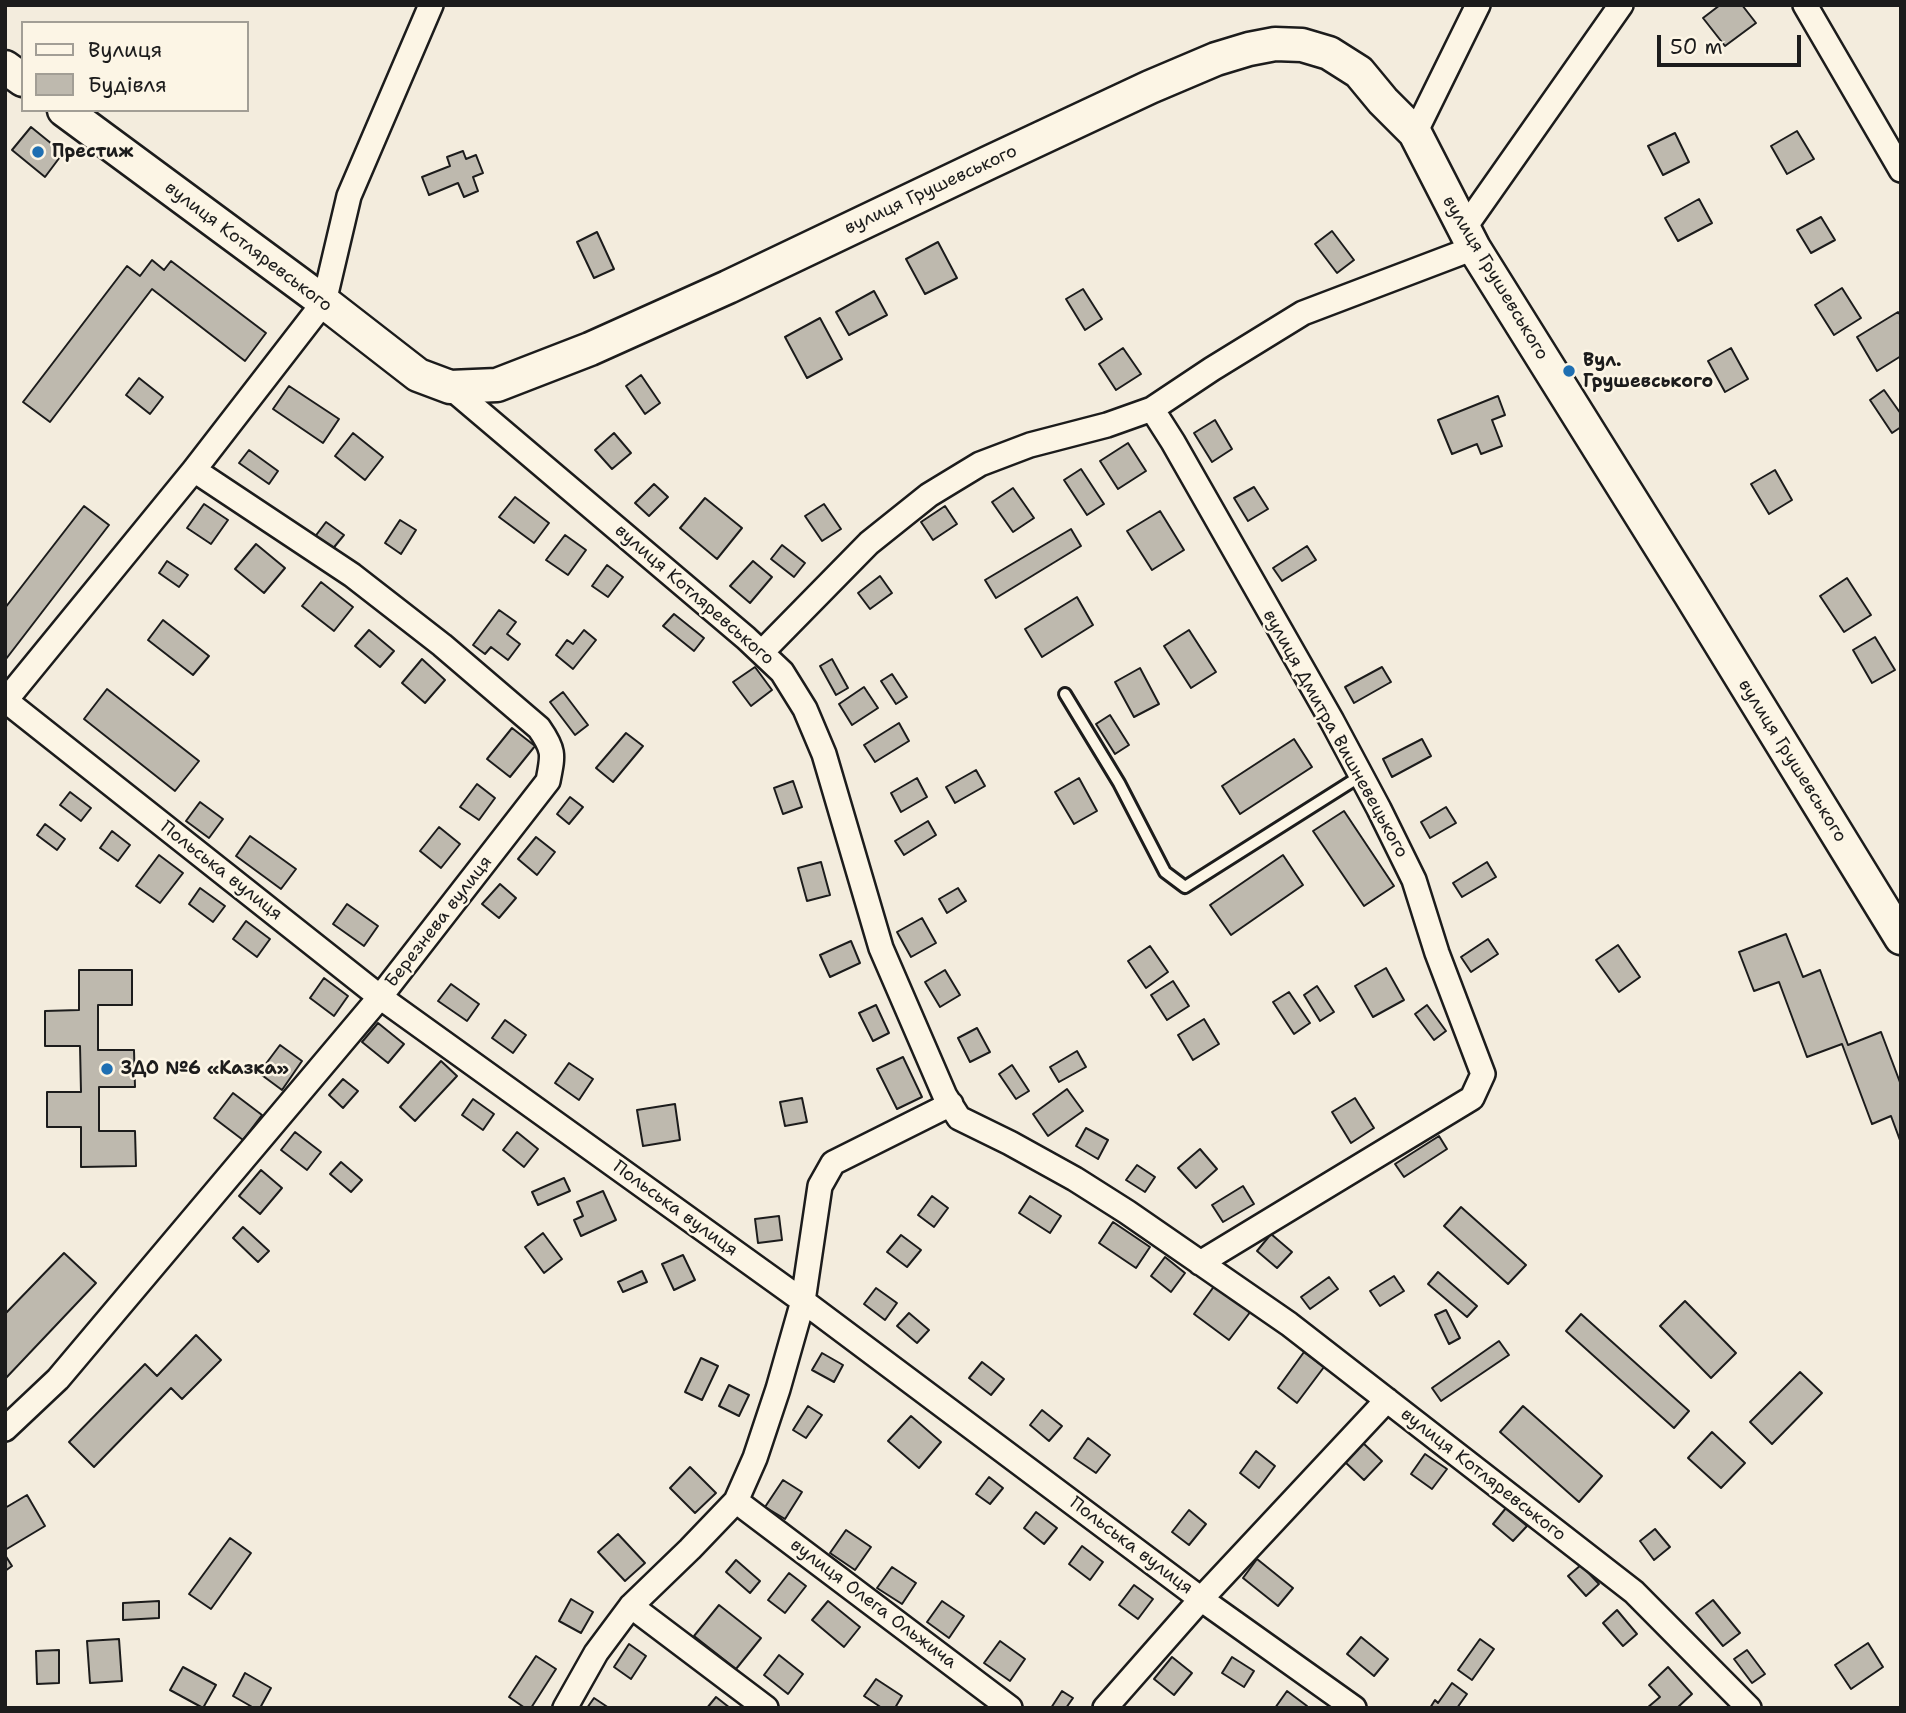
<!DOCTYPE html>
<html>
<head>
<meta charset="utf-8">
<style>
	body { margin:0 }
	#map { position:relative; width:1906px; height:1713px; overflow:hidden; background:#f3ecdd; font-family:"Shantell Sans",sans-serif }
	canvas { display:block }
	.frame { position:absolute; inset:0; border:7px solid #1c1c1c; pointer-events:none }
	.legend { position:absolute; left:21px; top:21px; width:228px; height:91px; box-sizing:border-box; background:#fcf5e5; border:2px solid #a29e95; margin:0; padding:9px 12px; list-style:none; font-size:21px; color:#1c1c1c }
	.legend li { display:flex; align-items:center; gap:14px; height:35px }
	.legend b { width:35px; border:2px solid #a29e95 }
	.scale { position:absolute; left:1657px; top:35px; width:144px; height:32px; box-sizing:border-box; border:4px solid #1c1c1c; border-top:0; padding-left:9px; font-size:21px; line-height:24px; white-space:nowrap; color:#1c1c1c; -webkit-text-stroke:5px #fcf5e5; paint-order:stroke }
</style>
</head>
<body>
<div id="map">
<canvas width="1906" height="1713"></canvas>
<div class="frame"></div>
<ul class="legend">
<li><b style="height:9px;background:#fcf5e5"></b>Вулиця</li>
<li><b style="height:19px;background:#beb9ae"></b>Будівля</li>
</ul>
<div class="scale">50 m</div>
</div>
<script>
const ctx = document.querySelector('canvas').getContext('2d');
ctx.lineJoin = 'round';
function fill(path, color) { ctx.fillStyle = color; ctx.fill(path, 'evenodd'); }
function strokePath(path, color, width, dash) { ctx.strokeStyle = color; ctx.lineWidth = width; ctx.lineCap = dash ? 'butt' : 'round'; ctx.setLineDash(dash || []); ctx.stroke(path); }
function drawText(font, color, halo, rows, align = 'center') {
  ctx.font = font + ' "Shantell Sans",sans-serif'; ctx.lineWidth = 5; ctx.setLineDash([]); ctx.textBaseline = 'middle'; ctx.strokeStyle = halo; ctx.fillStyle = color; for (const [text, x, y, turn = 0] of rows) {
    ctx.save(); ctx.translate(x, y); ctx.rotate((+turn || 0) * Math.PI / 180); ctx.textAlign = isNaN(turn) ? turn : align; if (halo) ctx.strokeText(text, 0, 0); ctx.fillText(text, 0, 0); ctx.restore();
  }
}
const building = new Path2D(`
	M1720,5H1742L1756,23L1725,46L1703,18Z
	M31,127L63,153L45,177L12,150Z
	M1797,131L1814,159L1787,174L1771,146Z
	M1675,133L1689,162L1663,175L1648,146Z
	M463,151L466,159L476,155L483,173L473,177L478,191L464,197L458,183L429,195L422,177L450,166L447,157Z
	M1699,199L1712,223L1678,241L1665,218Z
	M1821,217L1835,240L1811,253L1797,230Z
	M1332,231L1354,260L1337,273L1315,244Z
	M597,232L614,269L594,278L577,242Z
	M938,242L957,278L925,294L906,259Z
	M152,260L164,270L171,261L266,333L245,361L152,289L50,422L23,402L127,266L140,276Z
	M1842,288L1861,318L1834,335L1815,305Z
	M1083,289L1102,319L1085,330L1066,299Z
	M874,291L887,315L849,335L836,312Z
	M1898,312L1901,316V356L1877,371L1857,337Z
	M820,318L842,359L807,378L785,337Z
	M1123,348L1141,374L1116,390L1099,364Z
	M1731,348L1748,379L1725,392L1708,361Z
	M641,375L660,403L645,414L626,386Z
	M139,378L163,397L150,414L126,395Z
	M289,386L339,419L323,443L273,409Z
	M1884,390L1901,414V427L1892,433L1870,400Z
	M1498,396L1505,415L1492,420L1502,446L1481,454L1477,444L1452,454L1438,420Z
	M1215,420L1232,449L1212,462L1194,433Z
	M353,433L383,457L365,480L335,456Z
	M614,433L631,453L612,469L595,450Z
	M1128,443L1146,471L1118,489L1100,461Z
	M249,450L278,471L269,484L239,463Z
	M1081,469L1104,504L1087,515L1064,480Z
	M1775,470L1792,500L1769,514L1751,484Z
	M654,484L668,497L649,516L635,503Z
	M1254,487L1268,509L1248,521L1234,498Z
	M1013,488L1034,518L1013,532L992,502Z
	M515,497L549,523L534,543L499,517Z
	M705,498L742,528L717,559L680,528Z
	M204,504L228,520L211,544L187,528Z
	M824,504L841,529L822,541L805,516Z
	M84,506L109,525L6,659L5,608Z
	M945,506L957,524L933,540L921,522Z
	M1160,511L1184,550L1152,570L1127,531Z
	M400,520L416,530L401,554L385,543Z
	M326,522L344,535L331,551L314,538Z
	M1071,529L1081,546L996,598L985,580Z
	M565,535L586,550L568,575L546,560Z
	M256,544L285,568L264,593L235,569Z
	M782,545L805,563L794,577L771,559Z
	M1307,546L1316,560L1282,581L1273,568Z
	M167,561L188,575L179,587L159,573Z
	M753,561L772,577L750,603L730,586Z
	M607,565L623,577L608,597L592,586Z
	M880,576L892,593L870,609L858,593Z
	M1847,578L1871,615L1844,632L1820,596Z
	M321,582L353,607L334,631L302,606Z
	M1077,597L1093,625L1042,657L1025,629Z
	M499,610L516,622L507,634L520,644L508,660L491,647L485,654L473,645Z
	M674,614L704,638L694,651L663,626Z
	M163,620L209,656L193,675L148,640Z
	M369,630L394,651L380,667L355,646Z
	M584,630L596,640L573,669L556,655L567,640L573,644Z
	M1189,630L1216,672L1191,688L1164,646Z
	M1875,637L1895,670L1872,683L1853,650Z
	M422,659L445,680L425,703L402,683Z
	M832,659L848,688L836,695L820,666Z
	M755,667L772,690L751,706L733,682Z
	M1382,667L1391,682L1354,703L1345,687Z
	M1140,668L1159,704L1134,717L1115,682Z
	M892,674L907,697L896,704L881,681Z
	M864,687L878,708L852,725L839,704Z
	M107,689L199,761L175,791L84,719Z
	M563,692L588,725L575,735L550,702Z
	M1110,715L1129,745L1115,754L1096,724Z
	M899,723L909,741L875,762L864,745Z
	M512,728L535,746L510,777L487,759Z
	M626,733L643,746L613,782L596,768Z
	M1294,739L1312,767L1240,814L1222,786Z
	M1422,739L1431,756L1392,777L1383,759Z
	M976,770L985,786L955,803L946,787Z
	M917,778L927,797L901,812L891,793Z
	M1079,778L1097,811L1074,824L1055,792Z
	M793,781L802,807L783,814L774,788Z
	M477,784L495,798L479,820L460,807Z
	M70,792L91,808L81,821L60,805Z
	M570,797L583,807L569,824L557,814Z
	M200,802L223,819L209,838L186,821Z
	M1446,807L1456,823L1430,838L1421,822Z
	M1344,811L1394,886L1364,906L1313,831Z
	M928,821L936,835L904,855L895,841Z
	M45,824L65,839L57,850L37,835Z
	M439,827L460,844L441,868L420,851Z
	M112,831L130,845L118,861L100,848Z
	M250,836L296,869L281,889L236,856Z
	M536,837L555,852L537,875L518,859Z
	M159,855L183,873L160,903L136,886Z
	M1283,855L1303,885L1231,935L1210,905Z
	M821,862L830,895L807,901L798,868Z
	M1487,862L1496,877L1462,897L1453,883Z
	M500,884L516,898L499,918L482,904Z
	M200,888L225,906L213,922L189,904Z
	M958,888L966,901L947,913L939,899Z
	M347,904L378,926L364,946L333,924Z
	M922,918L936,943L911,957L897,932Z
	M246,921L270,939L257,957L233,939Z
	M1786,934L1803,977L1820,970L1848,1045L1881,1032L1901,1085V1143L1891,1116L1872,1124L1842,1044L1807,1057L1779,982L1754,991L1739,952Z
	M1488,939L1498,954L1471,972L1461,957Z
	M851,941L860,963L830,977L820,955Z
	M1618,945L1640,977L1619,992L1596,960Z
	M1150,946L1168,972L1146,988L1128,961Z
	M1386,968L1404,1000L1373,1017L1355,986Z
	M79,970H132V1005H98V1050H134L135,1087H99V1131H135L136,1166L81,1167V1127H47V1092H81L80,1046H45V1011L79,1010Z
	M945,970L960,995L940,1007L925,982Z
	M324,978L348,996L334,1016L310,998Z
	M1173,981L1189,1006L1167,1020L1151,995Z
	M451,984L479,1004L467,1021L438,1001Z
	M1317,986L1334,1012L1320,1021L1304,995Z
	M1289,992L1310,1023L1294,1034L1273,1002Z
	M876,1005L889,1033L873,1041L859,1013Z
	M1427,1005L1446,1031L1434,1040L1415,1014Z
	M1204,1019L1219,1044L1193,1060L1178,1035Z
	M505,1020L526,1035L513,1053L492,1038Z
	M378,1023L404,1044L388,1063L362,1042Z
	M977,1028L990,1052L970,1062L958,1038Z
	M280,1045L302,1061L282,1090L259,1073Z
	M1077,1051L1086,1067L1059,1082L1050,1067Z
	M903,1057L922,1097L897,1109L877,1069Z
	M441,1061L457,1076L415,1121L400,1107Z
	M569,1063L593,1079L579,1100L555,1083Z
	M1012,1065L1029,1091L1016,1099L999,1074Z
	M343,1079L358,1091L343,1108L329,1095Z
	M1067,1089L1083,1111L1048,1136L1033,1114Z
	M233,1093L262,1115L243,1140L214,1118Z
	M802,1098L807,1122L785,1126L780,1102Z
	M1355,1098L1374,1128L1351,1143L1332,1112Z
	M473,1099L494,1114L483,1130L462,1115Z
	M675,1104L680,1140L643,1146L637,1110Z
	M1086,1128L1108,1140L1098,1159L1076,1146Z
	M295,1132L321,1152L307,1170L281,1150Z
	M517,1132L538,1149L524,1167L503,1150Z
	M1439,1136L1447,1149L1404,1177L1395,1164Z
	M1200,1149L1217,1169L1196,1188L1178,1168Z
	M341,1162L362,1180L351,1192L330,1174Z
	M1137,1165L1155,1177L1145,1192L1126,1180Z
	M261,1170L282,1188L260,1214L239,1196Z
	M564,1178L570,1191L538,1205L532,1192Z
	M1243,1186L1254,1204L1223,1222L1212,1205Z
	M603,1191L616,1220L581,1236L574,1220L583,1216L577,1202Z
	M932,1196L948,1208L934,1227L918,1215Z
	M1030,1196L1061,1216L1050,1233L1019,1213Z
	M1461,1207L1526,1265L1508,1284L1444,1226Z
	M779,1216L782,1240L758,1243L755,1219Z
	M1113,1222L1150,1247L1136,1268L1099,1243Z
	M243,1227L269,1251L258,1262L233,1238Z
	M543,1233L562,1259L544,1273L525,1247Z
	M1271,1234L1292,1252L1277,1268L1257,1251Z
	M901,1235L921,1250L907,1267L887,1252Z
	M64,1253L96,1283L5,1379V1314Z
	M683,1255L695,1280L674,1290L662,1264Z
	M1165,1257L1185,1273L1171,1292L1151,1276Z
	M642,1271L647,1282L623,1292L618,1282Z
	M1438,1272L1477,1306L1467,1317L1428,1284Z
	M1394,1276L1404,1291L1380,1306L1370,1291Z
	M1329,1277L1338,1289L1310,1309L1301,1297Z
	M1215,1285L1251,1311L1229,1340L1194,1314Z
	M876,1288L897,1303L885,1320L864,1304Z
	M1685,1301L1736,1353L1711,1378L1660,1326Z
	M1446,1310L1460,1338L1449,1344L1435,1315Z
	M909,1313L929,1330L917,1343L897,1326Z
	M1581,1314L1689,1411L1674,1428L1566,1331Z
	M196,1335L221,1360L182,1399L171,1388L94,1467L69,1442L145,1364L157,1376Z
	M1499,1341L1509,1355L1441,1401L1432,1388Z
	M1304,1352L1324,1367L1297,1403L1278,1388Z
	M822,1353L843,1365L834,1382L812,1370Z
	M701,1358L718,1366L702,1400L685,1392Z
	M982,1362L1004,1379L991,1395L969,1378Z
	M1800,1372L1822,1393L1772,1444L1750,1422Z
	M729,1385L749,1395L739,1416L719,1406Z
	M808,1406L822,1415L806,1438L793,1430Z
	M1523,1406L1602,1476L1579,1502L1500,1432Z
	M1042,1410L1062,1426L1049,1441L1030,1425Z
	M911,1416L941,1442L919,1468L888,1441Z
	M1712,1432L1745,1463L1721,1488L1688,1458Z
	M1088,1438L1110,1455L1096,1473L1074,1458Z
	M1362,1442L1382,1461L1364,1480L1345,1462Z
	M1256,1451L1275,1466L1259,1488L1240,1473Z
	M1425,1454L1447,1469L1432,1489L1411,1474Z
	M690,1467L716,1493L695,1513L670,1488Z
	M989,1477L1003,1488L990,1504L976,1494Z
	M783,1480L802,1492L785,1519L765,1507Z
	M27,1495L45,1526L5,1550V1508Z
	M1506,1508L1527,1526L1513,1541L1493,1524Z
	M1189,1510L1206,1524L1189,1545L1172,1532Z
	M1036,1512L1057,1528L1044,1544L1024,1528Z
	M1655,1529L1670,1547L1654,1560L1640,1541Z
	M846,1530L871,1547L855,1570L830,1553Z
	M618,1534L645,1563L625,1581L598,1552Z
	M230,1538L251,1553L211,1609L189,1594Z
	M1082,1546L1103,1562L1090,1580L1069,1564Z
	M5,1555L12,1566L5,1571Z
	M1257,1559L1293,1588L1278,1606L1243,1578Z
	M736,1560L760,1581L750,1593L726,1572Z
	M1581,1565L1599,1584L1586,1596L1568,1576Z
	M892,1567L916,1583L902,1604L877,1588Z
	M789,1573L806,1586L785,1613L768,1600Z
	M1134,1585L1153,1599L1138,1619L1119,1605Z
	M571,1599L593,1612L581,1633L559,1621Z
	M1713,1600L1740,1633L1723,1646L1696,1613Z
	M159,1601V1618L123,1620V1603Z
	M828,1601L860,1627L844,1647L812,1620Z
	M942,1601L964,1616L949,1638L927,1622Z
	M719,1605L761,1638L736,1669L694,1636Z
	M1617,1610L1637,1634L1623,1646L1603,1623Z
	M1361,1637L1388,1659L1374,1676L1347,1654Z
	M119,1639L122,1681L90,1683L87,1641Z
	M1480,1639L1494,1649L1472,1680L1458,1670Z
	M1000,1641L1025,1659L1010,1681L984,1663Z
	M1868,1643L1883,1667L1851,1689L1835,1665Z
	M629,1644L646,1656L631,1679L614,1667Z
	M59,1650V1683L37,1684L36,1651Z
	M1747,1650L1765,1674L1752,1683L1734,1659Z
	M779,1655L803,1674L788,1694L764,1675Z
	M536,1656L556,1669L531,1708H525L509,1697Z
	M1172,1657L1192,1673L1174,1695L1154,1679Z
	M1232,1657L1254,1671L1244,1687L1222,1673Z
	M183,1667L216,1685L203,1708L170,1690Z
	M1668,1667L1692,1694L1677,1708H1647L1660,1697L1649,1685Z
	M245,1673L271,1688L260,1708H254L233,1696Z
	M876,1679L902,1696L895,1708H882L864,1696Z
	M1452,1683L1467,1694L1457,1708H1430L1435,1700L1438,1703Z
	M1062,1691L1073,1698L1066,1708H1051Z
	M1287,1691L1307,1706L1305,1708H1275Z
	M716,1697L730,1708H707Z
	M594,1698L609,1708H587Z`);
fill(building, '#beb9ae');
strokePath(building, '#1c1c1c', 2);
const service = new Path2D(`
	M1065,694L1119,783L1165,872L1185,887L1362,775`);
const minor = new Path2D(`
	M1805,5L1901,170
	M1415,133L1478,5
	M1463,230L1621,5
	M450,387L746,638L782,672L805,709L824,754L881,948L945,1096L959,1118L1010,1143L1075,1179L1127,1212L1289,1324L1634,1592L1749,1708
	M1152,409L1173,442L1332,721L1379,809L1414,880L1437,953L1483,1074L1472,1098L1200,1263
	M762,652L869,543L929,495L980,464L1030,445L1107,425L1152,409L1212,369L1303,313L1474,248
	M5,700L380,997L803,1301L1201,1599L1354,1708
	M6,700L194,470L324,302L349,196L431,5
	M5,1429L58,1379L380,997L548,781C553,755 555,751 539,728L442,645L352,575L194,470
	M736,1501L1010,1708
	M631,1606L766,1708
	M565,1708L596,1653L631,1606L690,1549L736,1501L755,1458L778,1389L803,1301L820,1186L833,1163L951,1104
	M1105,1708L1201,1599L1387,1400`);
const secondary = new Path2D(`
	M5,67L23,80
	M64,110L324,302L418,375L450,387L497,385L590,349L728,287L990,162L1150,87L1216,59L1249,49L1275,44L1302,45L1329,53L1359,72L1383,101L1415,133L1474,248L1690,594L1901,938`);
strokePath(service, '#1c1c1c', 16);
strokePath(minor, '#1c1c1c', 28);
strokePath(secondary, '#1c1c1c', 37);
strokePath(service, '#fcf5e5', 10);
strokePath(minor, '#fcf5e5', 23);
strokePath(secondary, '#fcf5e5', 32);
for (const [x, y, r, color] of [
	[38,152,7,"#1f6fb2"],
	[1569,371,7,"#1f6fb2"],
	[107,1069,7,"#1f6fb2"]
]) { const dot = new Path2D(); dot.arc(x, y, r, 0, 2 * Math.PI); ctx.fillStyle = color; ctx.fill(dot); strokePath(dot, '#fcf5e5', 2.5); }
drawText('bold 18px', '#1c1c1c', '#fcf5e5', [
	["Престиж",52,152],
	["Вул.",1583,361],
	["Грушевського",1583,382],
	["ЗДО №6 «Казка»",121,1069]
], 'left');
drawText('18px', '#1c1c1c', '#fcf5e5', [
	["вулиця Грушевського",931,190,-25],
	["вулиця Котляревського",248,247,37],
	["вулиця Грушевського",1495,278,59],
	["вулиця Котляревського",694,595,41],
	["вулиця Дмитра Вишневецького",1335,734,61],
	["вулиця Грушевського",1792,761,58],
	["Польська вулиця",221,871,38],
	["Березнева вулиця",439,922,-52],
	["Польська вулиця",675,1209,36],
	["вулиця Котляревського",1483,1475,38],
	["Польська вулиця",1131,1546,37],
	["вулиця Олега Ольжича",873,1604,37]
]);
</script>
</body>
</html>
